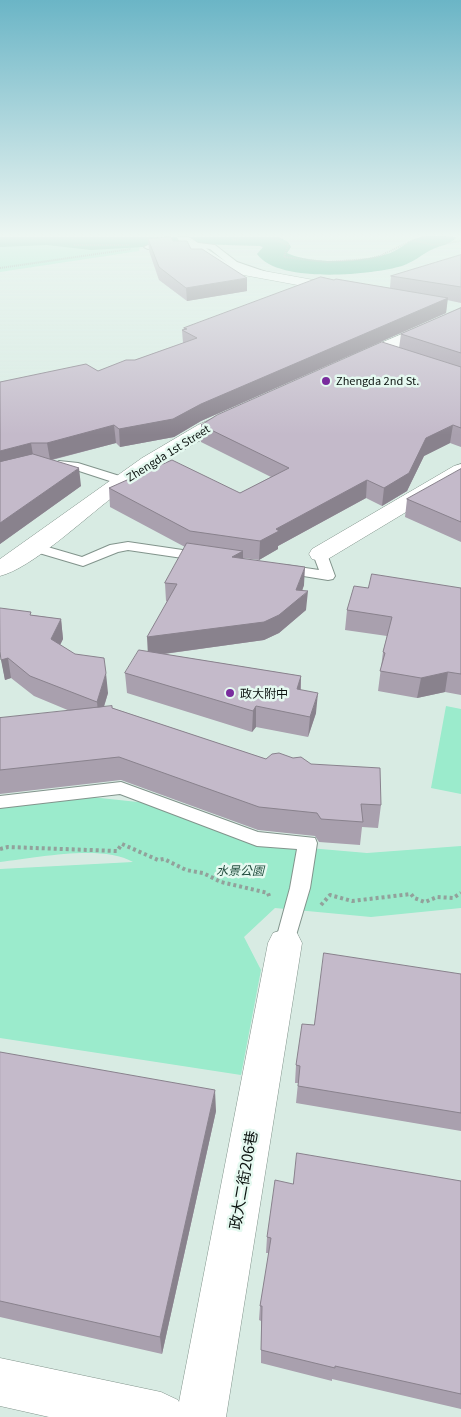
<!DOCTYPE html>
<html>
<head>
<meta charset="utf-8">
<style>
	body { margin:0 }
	canvas { display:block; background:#d8ebe3 }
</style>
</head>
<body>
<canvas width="461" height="1417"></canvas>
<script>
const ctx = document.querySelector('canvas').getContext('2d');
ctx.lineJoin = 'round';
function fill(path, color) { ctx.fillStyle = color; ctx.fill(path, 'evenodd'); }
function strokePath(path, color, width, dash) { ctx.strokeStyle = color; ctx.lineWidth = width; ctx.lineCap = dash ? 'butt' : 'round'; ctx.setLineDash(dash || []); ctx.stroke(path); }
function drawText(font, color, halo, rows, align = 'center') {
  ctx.font = font + ' Georgia,"Noto Sans TC",serif'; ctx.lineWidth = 5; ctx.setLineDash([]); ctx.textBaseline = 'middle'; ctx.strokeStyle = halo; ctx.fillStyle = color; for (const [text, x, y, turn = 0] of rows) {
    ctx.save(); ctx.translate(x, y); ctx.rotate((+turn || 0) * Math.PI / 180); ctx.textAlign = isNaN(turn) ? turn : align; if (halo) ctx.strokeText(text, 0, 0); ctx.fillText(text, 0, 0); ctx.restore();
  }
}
fill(new Path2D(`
	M0,242L140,244L139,251L0,272Z
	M446,706L461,709V794L431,788Z
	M91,797L147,803L263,844L367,853L461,846V908L371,917L275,908L244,937L261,970L241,1075L0,1038V869L133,862C102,844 36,858 0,862V806Z`), '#9bebcc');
fill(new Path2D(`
	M0,237H279L288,242L291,247L287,253C313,265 360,262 387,254C398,251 404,244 414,239C425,234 444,236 456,237C451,245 441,245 433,249C422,254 414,262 402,266C371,275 278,284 257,254L263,247L260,246L195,244L91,250L47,245L0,247Z`), '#51b693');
const service = new Path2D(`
	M190,242L215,245L237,262L269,273L265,276L231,266L210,249L190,246L148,249L144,247L148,245Z
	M59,461L78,463L126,478L128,481L122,485L73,469L55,468L53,465Z
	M128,542L203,553L210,557L203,561L128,550L118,552L83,566L29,550L27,547L34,543L82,557L110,545Z
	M320,550L327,554L335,576L333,579L328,580L285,573L278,569L285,565L319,570L313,554Z
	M121,782L258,832L315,838L317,843L310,888L292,949L285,951L278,949L275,943L290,888L297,849L257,846L120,794L0,808V796Z`);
const minor = new Path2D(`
	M177,237H189L231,265L341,285L346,286L348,289L346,292L341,293L222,271L181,245Z
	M461,309V320L362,364H350L348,360L350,356Z
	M234,409L241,411L243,415L241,419C196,441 153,467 113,497C85,518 32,568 0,576V559L142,458L198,425Z
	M461,464V479L328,559L320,561L312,559L309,554L312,549L454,466Z
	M285,929L297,933L302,943L226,1417H49L0,1406V1358L161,1392L178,1400L179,1402L268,943L273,933Z`);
strokePath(service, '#82948c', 2);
strokePath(minor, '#82948c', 1);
strokePath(new Path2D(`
	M269,237L288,245L284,257L327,262L368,259L380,256L413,240L433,245L461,241
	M233,240H237L240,237
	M74,245H130
	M0,268L131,249`), '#92a19b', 2, [1, 1]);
strokePath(new Path2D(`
	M0,849L8,847L117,851L122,844L158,860L164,859L186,870L203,873L221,882L268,893L270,899
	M321,905L330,895L352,901L411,894L414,898L425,902L437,897L453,898L461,893`), '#92a19b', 4, [3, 3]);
fill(service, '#fff');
fill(minor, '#fff');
fill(new Path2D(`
	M148,239L173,241L247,291L187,301L159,280L149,251Z
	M461,255V303L447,300L446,313L201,421L174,437L120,447L116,443L52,460L81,486L0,544V382L98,371L135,360L183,343L182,330L184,329V328L334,280L390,288L391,276Z
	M461,308V447L450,443L424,456L407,491L382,506L366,498L278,546V549L259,560L243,558V559L304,585L302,591L306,610L279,633L264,640L164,654L301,676V690L316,713L308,737L256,727L252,732L127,693L125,673L148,651L167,601H166L165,583L185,547L110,507L109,488L240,493L271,477L201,442V425L399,348L401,334Z
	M461,469V542L405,517L407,499Z
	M368,588H461V695L445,692L417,698L378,691L383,652L387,636L345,630L347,610Z
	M32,615L61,619L63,639L60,645L108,693L104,707L112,708L266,759L311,764L381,805L378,828L362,827L360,845L319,842L315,836L258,830L121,780L0,794V718L70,711L34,696L11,678L5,680L0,652Z
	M461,974V1131L296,1103L298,1083H295L296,1065L314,1025Z
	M0,1052L216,1111L162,1354L0,1317Z
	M461,1181V1409L332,1379V1381L261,1363V1321L259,1320L260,1306L269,1253H266L267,1237L293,1184Z`), '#a9a0ae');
fill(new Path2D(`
	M247,278V291L187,301L186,288Z
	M448,298L446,313L201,421L174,437L120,447L119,429L201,404Z
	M114,425L116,443L50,460L47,443Z
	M453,425L450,443L424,456L407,491L382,506L384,488L426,438Z
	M31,443L34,461L0,470V451Z
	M79,468L81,486L0,544V523Z
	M367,480L366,498L278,546V549L259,560L260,541L276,529Z
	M243,551V569L232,557Z
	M305,567L304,585L299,599L308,591L306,610L279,633L264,640L148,656L147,637L296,590Z
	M61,619L63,639L53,659L51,639Z
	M8,658L11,678L5,680L1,660Z
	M448,672L445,692L417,698L421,678Z
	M106,673L108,693L99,722L97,702Z
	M301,676L300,696L297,689Z
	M318,693L316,713L308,737L310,717Z
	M256,706V727L252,732L253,711Z
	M215,1090L216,1111L162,1354L160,1337Z`), '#89828d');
const building = new Path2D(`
	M171,237L173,241H187L191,249H202L247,278L186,288L159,267L148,239Z
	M461,255V287L391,276Z
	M321,277L334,280L336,279L448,298L201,404L173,419L119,429L114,425L47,443H31L0,451V382L86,364L98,371L126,360H135L197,338L182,330L187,329L184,328Z
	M461,308V353L401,334Z
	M382,342L461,367V428L453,425L426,438L409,473L384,488L367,480L276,529L279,531L260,541L190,531L109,488L172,460L240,493L289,468L201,425L217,415Z
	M33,454L79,468L0,523V462Z
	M461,469V522L407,499Z
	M187,543L243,551L232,557L305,567L296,590L308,591L279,615L264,622L147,637L177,584L165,583Z
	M372,574L461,588V674L448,672L421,678L380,671L385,653L383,652L392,617L347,610L354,586L368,588Z
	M0,608L31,612L30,615L61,619L51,639L75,654L104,658L106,673L97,702L30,676L8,658L1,660L0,652Z
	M139,650L301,676L297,689L318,693L310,717L256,706L253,711L125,673Z
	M112,706V708L266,759L272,754L279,753L293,758L301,757L311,764L380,768L381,805L361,804L363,822L321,819L317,813L259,807L119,757L0,770V718Z
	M324,953L461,974V1113L298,1086L300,1066L296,1065L302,1024L314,1025Z
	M0,1052L215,1090L160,1337L0,1301Z
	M297,1153L461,1181V1394L335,1366V1368L261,1350L262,1306H260L271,1238L267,1237L275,1180L293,1184Z`);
fill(building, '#c4baca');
strokePath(building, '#89828d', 1);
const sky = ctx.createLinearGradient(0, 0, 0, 435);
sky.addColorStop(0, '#6bb5c6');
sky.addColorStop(0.54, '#edf6f2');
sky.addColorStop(1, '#edf6f200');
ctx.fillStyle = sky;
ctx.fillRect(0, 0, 461, 435);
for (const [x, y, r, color] of [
	[326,381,5,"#792c9d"],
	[230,693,5,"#792c9d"]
]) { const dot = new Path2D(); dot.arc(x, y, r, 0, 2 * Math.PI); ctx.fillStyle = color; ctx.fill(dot); strokePath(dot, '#e5f9f0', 2); }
drawText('11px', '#0b120f', '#e5f9f0', [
	["Zhengda 2nd St.",336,381]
], 'left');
drawText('11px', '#0b120f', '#e5f9f0', [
	["Zhengda 1st Street",168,453,-32]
]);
drawText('12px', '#0b120f', '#e5f9f0', [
	["政大附中",240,693]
], 'left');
drawText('italic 12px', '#234e3f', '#e5f9f0', [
	["水景公園",240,870]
]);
drawText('15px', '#0b120f', '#e5f9f0', [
	["政大二街206巷",243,1180,-80]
]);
</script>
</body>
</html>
